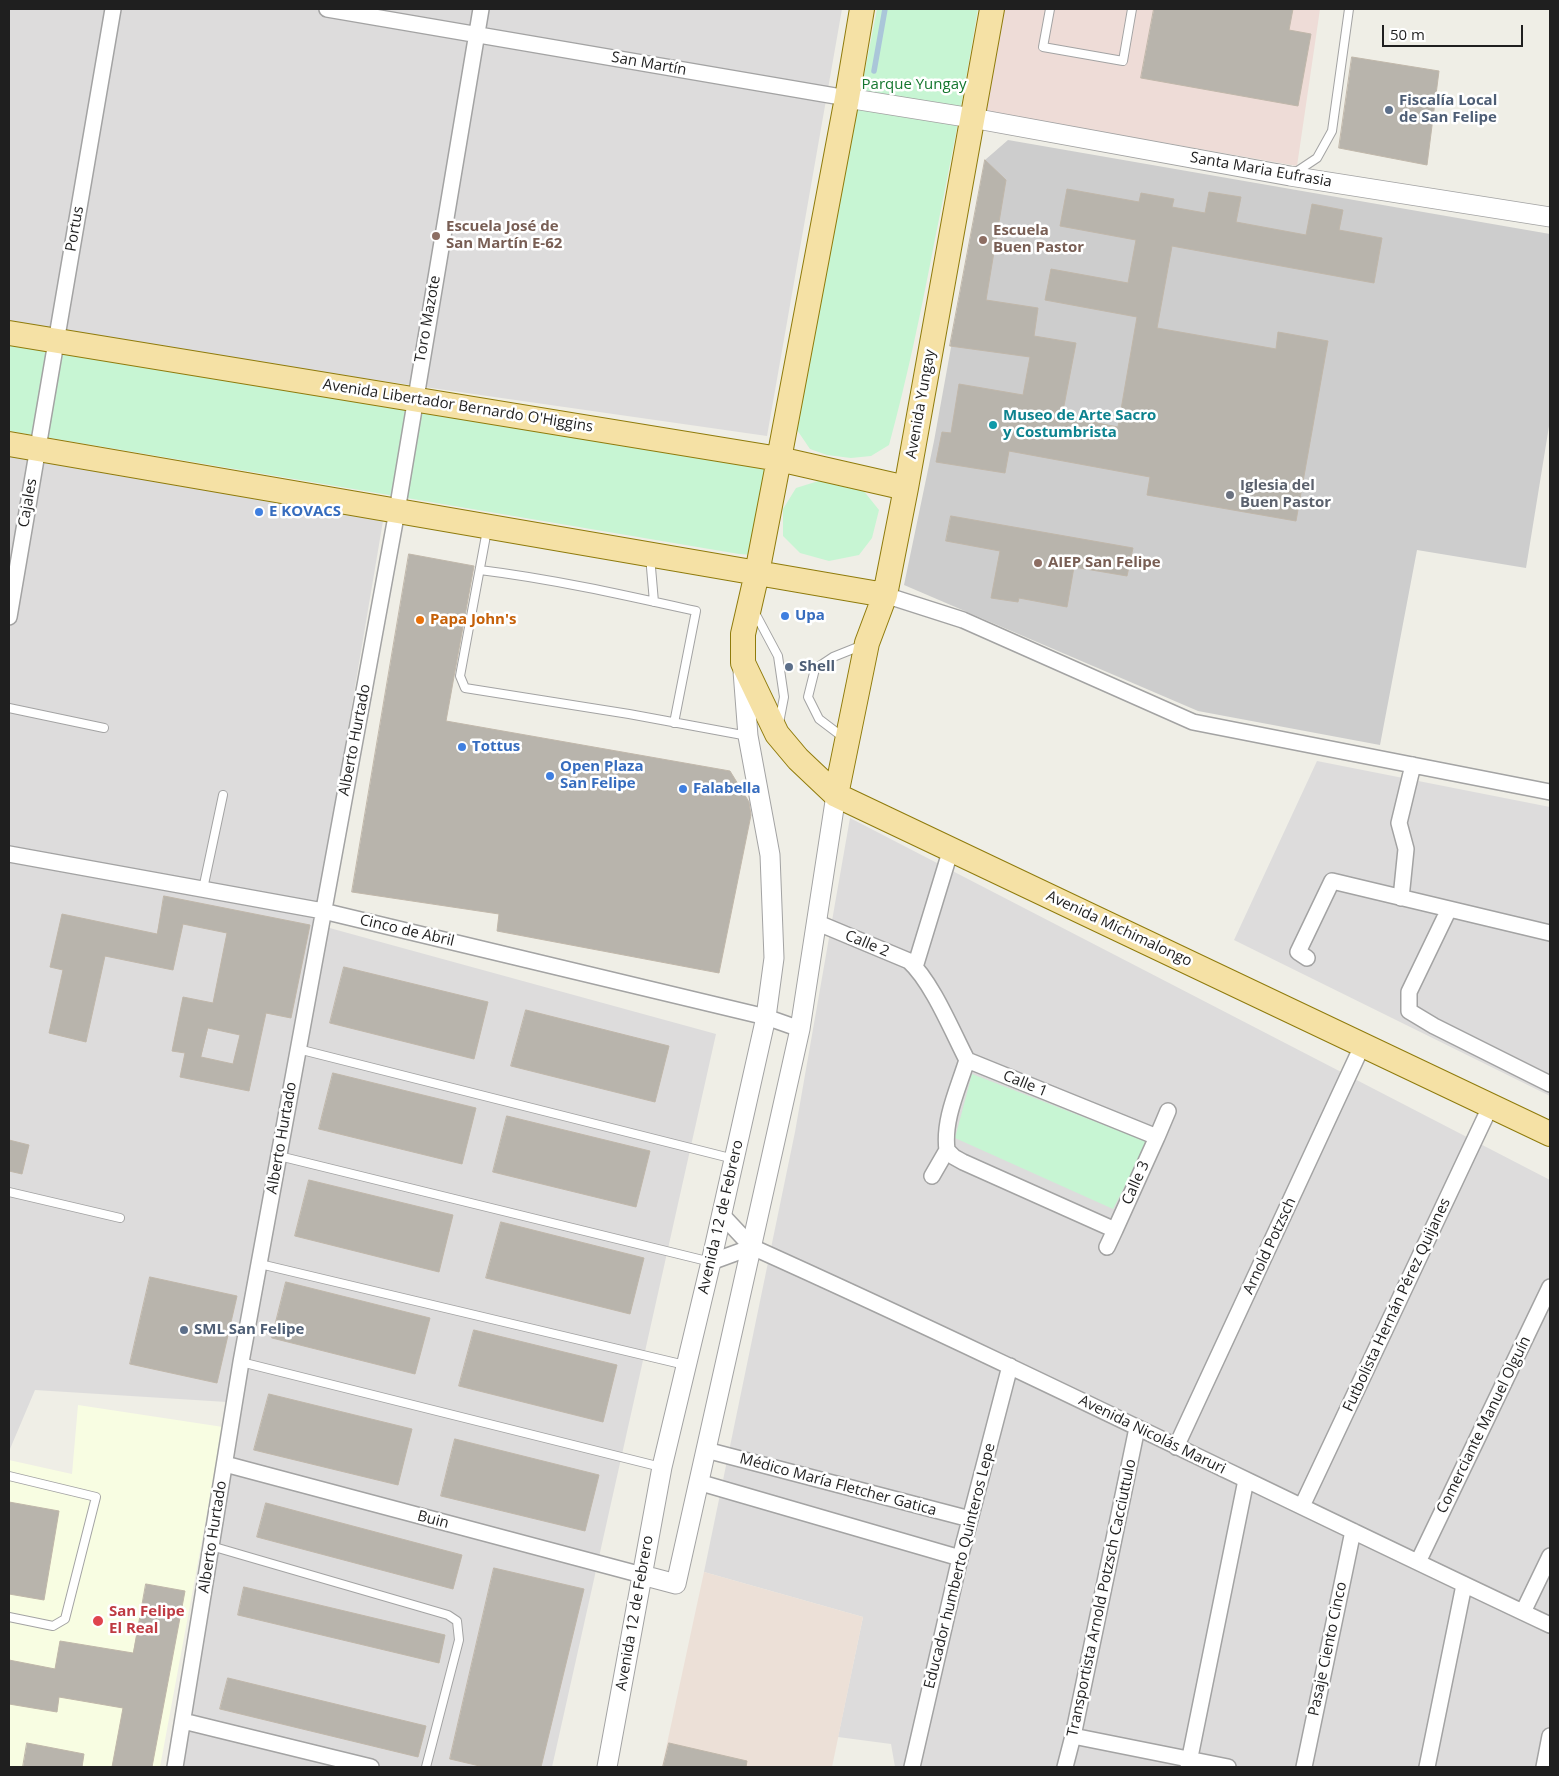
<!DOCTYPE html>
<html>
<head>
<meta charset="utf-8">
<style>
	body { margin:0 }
	#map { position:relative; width:1559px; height:1776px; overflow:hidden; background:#efeee6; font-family:"Open Sans",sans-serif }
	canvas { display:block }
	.frame { position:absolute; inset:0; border:10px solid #1f1f1f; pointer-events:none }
	.scale { position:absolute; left:1382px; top:25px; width:141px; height:22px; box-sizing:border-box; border:2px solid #1f1f1f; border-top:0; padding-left:6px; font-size:15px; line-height:18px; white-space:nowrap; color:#1f1f1f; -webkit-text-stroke:4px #fff; paint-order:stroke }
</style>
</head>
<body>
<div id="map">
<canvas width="1559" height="1776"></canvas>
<div class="frame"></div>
<div class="scale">50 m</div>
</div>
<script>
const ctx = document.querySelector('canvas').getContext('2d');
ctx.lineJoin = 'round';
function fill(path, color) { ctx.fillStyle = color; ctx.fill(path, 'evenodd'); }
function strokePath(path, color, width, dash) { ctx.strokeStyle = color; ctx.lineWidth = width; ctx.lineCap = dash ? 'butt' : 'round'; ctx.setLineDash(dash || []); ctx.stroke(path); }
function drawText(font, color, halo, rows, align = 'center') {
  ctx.font = font + ' "Open Sans",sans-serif'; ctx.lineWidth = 5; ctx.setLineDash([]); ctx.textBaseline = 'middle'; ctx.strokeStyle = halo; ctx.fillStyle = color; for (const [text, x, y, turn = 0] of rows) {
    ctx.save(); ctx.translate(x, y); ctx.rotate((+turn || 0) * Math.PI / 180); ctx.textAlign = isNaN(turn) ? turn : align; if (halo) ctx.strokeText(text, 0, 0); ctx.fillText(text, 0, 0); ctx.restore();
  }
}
fill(new Path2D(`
	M9,9H842L767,436L229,359L9,324Z
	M9,455L383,521L315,924L716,1034L552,1767H175L243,1403L35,1390L10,1449L9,1448Z
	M1317,761L1550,807V1096L1234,940Z
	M850,818L1550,1180V1767H895L891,1744L838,1737L863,1617L704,1572L795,1132Z`), '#dddcdc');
fill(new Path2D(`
	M1004,9H1320L1297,166L983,111Z`), '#eedcd7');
fill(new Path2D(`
	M78,1405L223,1427L160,1767H9V1460L72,1474Z`), '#f8fde2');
fill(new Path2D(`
	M1008,140L1550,234V420L1526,568L1417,550L1380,745L1198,711L904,585L934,441L985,160Z`), '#cdcdcd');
fill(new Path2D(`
	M704,1572L863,1617L832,1767H662Z`), '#ece0d7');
fill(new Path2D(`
	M877,9H978C965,88 950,166 934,244C921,312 907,379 889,445L871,456L851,458L827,455L810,449L795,427Z
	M9,339L760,463L771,470L753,555L739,554L9,431Z
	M828,478L859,485L879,510L872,538L859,555L829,561L800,553L783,536V509L796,488Z
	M972,1074L1148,1142L1113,1209L955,1138Z`), '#c7f5d3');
strokePath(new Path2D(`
	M874,71L885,9`), '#aac6d9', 5.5);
const building = new Path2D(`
	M1154,9H1293L1289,30L1311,34L1298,106L1141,78Z
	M1352,57L1439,71L1427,165L1339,148Z
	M985,160L1006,180L986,300L1038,308L1034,336L1076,343L1062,416L1118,427L1137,317L1045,300L1051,269L1128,283L1136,240L1060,226L1067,189L1139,202L1141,193L1174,199L1172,207L1205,213L1209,192L1241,197L1236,222L1306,235L1312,204L1343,210L1339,230L1382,238L1374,283L1172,246L1157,328L1276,349L1278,332L1328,341L1296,521L1147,495L1150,477L1009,451L1005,473L936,462L942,432L951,433L959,384L1023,395L1030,357L950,346Z
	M951,516L1133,548L1127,576L1074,567L1067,607L1019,598L1018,602L991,598L1000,551L946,541Z
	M409,554L474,566L446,721L730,771L749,802L751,815L719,973L497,931L499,914L352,892Z
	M164,896L310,925L291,1018L266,1013L249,1091L180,1077L185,1053L172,1051L183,997L213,1003L227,933L183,924L173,970L105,956L86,1042L49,1033L63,970L50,967L62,914L157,934ZM208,1028L240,1035L233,1064L201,1057Z
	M344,967L488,1002L474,1059L330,1023Z
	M526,1010L669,1046L655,1102L511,1066Z
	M333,1073L476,1108L462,1164L319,1129Z
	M507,1116L650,1151L636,1207L493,1172Z
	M9,1140L29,1145L22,1174L9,1171Z
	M309,1180L453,1215L439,1272L295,1236Z
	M501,1222L644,1258L630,1314L486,1278Z
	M150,1277L237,1296L217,1383L130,1364Z
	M286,1282L430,1318L415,1374L272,1338Z
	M474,1330L617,1365L603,1422L459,1386Z
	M269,1394L412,1429L398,1485L254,1450Z
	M455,1439L599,1475L585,1531L441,1496Z
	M9,1502L59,1511L44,1600L9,1594Z
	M266,1503L462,1555L453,1589L257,1537Z
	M494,1568L584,1589L541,1767H484L450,1759Z
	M146,1584L185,1591L152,1767H112L123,1708L59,1697L57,1712L9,1704V1660L55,1669L60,1641L133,1653Z
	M244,1587L445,1635L439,1663L238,1615Z
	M228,1678L426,1726L418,1757L220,1709Z
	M27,1743L84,1754L82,1767H23Z
	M669,1743L747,1761L746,1767H663Z`);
fill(building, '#b8b4ac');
strokePath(building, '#c0b7aa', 1);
const service = new Path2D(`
	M1050,9L1043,47L1123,61L1132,9
	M1293,174L1317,158L1332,131L1349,9
	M487,530L460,676L465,688L629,714L748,736
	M650,556L654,602
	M480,570C553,579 624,595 696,611L674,723
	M754,611L778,656L784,697L779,723
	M9,708L104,728
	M844,738L819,719L808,697L815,669L833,657L863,645
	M203,889L223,795
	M298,1049L734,1159
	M279,1156L711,1262
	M9,1192L120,1218
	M260,1264L685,1365
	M241,1362L661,1467
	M9,1476L96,1497L65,1619L53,1626L9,1617
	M211,1546L448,1615L457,1621L459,1640L426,1767`);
const minor = new Path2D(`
	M327,9L847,98
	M885,595L963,620L1193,722L1550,792
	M9,617L113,9
	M9,854L323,911L766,1017L800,1029
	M1401,898L1406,849L1399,823L1413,765
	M1449,909L1409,992V1011L1434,1026L1550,1084
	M818,923L909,961C932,982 952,1031 967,1060L1157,1137L1168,1111
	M1307,958L1298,952L1332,881L1550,933
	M915,967L951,849
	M947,1150C943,1120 958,1089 967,1060
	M932,1176L947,1150L954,1157L963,1162L1115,1230L1107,1247
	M722,1215L752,1247C1021,1368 1284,1500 1550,1625
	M1115,1230L1157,1137
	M711,1262L752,1247
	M1176,1447L1363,1044
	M706,1450L970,1519
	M225,1464L642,1575
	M698,1482L960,1558
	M1302,1506L1491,1105
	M1418,1562L1550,1287
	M1523,1612L1550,1556
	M183,1721L371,1767
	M1073,1736L1228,1767
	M175,1767L241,1362L397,511L481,9
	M912,1767L960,1558L1010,1366
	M1065,1767L1073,1736L1137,1428
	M1188,1767L1246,1480
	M1304,1767L1353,1531
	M1427,1767L1464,1585
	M1544,1767L1550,1736`);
const tertiary = new Path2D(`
	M847,98L972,118L1290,176L1550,217
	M642,1575L676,1584L800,1029L836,795
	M607,1767L662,1467L711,1262L766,1017L774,958L770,855L748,736L743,671`);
const primary = new Path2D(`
	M862,9L847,98L779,459L757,573L743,634V663L777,734L798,759L836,795L1550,1134
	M9,333L779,459L906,488
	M9,444L885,595
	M836,795L867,643L885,595L906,488L992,9`);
strokePath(service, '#a3a3a3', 10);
strokePath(minor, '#a3a3a3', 18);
strokePath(tertiary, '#a3a3a3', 21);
strokePath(primary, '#8f7b0c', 26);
strokePath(service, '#fff', 8);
strokePath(minor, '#fff', 15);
strokePath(tertiary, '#fff', 19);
strokePath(primary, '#f5e1a5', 24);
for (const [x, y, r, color] of [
	[1389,110,5,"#5c6f8a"],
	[436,236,5,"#8d6e63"],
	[983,240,5,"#8d6e63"],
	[993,425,5,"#0f9aa8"],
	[1230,495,5,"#6b7280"],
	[259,512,5,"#3f7fe0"],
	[1038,563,5,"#8d6e63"],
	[785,616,5,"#3f7fe0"],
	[420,620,5,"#e8710a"],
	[789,667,5,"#5c6f8a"],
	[462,747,5,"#3f7fe0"],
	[550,776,5,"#3f7fe0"],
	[683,789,5,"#3f7fe0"],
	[184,1330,5,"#5c6f8a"],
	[98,1621,6,"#e0444e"]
]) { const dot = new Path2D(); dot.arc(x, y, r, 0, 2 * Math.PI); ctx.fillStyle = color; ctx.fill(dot); strokePath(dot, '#fff', 2); }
drawText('15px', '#1f1f1f', '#fff', [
	["San Martín",649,64,10],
	["Santa Maria Eufrasia",1261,170,10],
	["Portus",75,229,-80],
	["Toro Mazote",428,319,-80],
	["Avenida Yungay",921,404,-80],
	["Avenida Libertador Bernardo O'Higgins",458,406,9],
	["Cajales",28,503,-80],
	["Alberto Hurtado",355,740,-79],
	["Avenida Michimalongo",1119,929,25],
	["Cinco de Abril",407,931,13],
	["Calle 2",867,944,23],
	["Calle 1",1025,1084,22],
	["Alberto Hurtado",282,1138,-80],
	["Calle 3",1136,1183,-66],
	["Avenida 12 de Febrero",721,1217,-77],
	["Arnold Potzsch",1270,1246,-65],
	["Futbolista Hernán Pérez Quijanes",1397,1305,-65],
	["Comerciante Manuel Olguín",1484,1425,-64],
	["Avenida Nicolás Maruri",1152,1435,26],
	["Médico María Fletcher Gatica",838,1485,15],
	["Buin",433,1520,15],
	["Alberto Hurtado",213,1537,-81],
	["Educador humberto Quinteros Lepe",960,1566,-76],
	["Transportista Arnold Potzsch Cacciuttulo",1102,1598,-78],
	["Avenida 12 de Febrero",635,1613,-80],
	["Pasaje Ciento Cinco",1328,1649,-78]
]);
drawText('15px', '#14762e', '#fff', [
	["Parque Yungay",914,85]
]);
drawText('bold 15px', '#4e5e75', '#fff', [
	["Fiscalía Local",1399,101],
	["de San Felipe",1399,118],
	["Shell",799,667],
	["SML San Felipe",194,1330]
], 'left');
drawText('bold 15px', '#785e54', '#fff', [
	["Escuela José de",446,227],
	["San Martín E-62",446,244],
	["Escuela",993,231],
	["Buen Pastor",993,248],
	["AIEP San Felipe",1048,563]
], 'left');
drawText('bold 15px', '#0d838f', '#fff', [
	["Museo de Arte Sacro",1003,416],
	["y Costumbrista",1003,433]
], 'left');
drawText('bold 15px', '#5b616d', '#fff', [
	["Iglesia del",1240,486],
	["Buen Pastor",1240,503]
], 'left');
drawText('bold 15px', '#366cbe', '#fff', [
	["E KOVACS",269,512],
	["Upa",795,616],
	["Tottus",472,747],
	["Open Plaza",560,767],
	["San Felipe",560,784],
	["Falabella",693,789]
], 'left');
drawText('bold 15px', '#c56008', '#fff', [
	["Papa John's",430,620]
], 'left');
drawText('bold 15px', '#be3a42', '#fff', [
	["San Felipe",109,1612],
	["El Real",109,1629]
], 'left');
</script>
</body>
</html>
